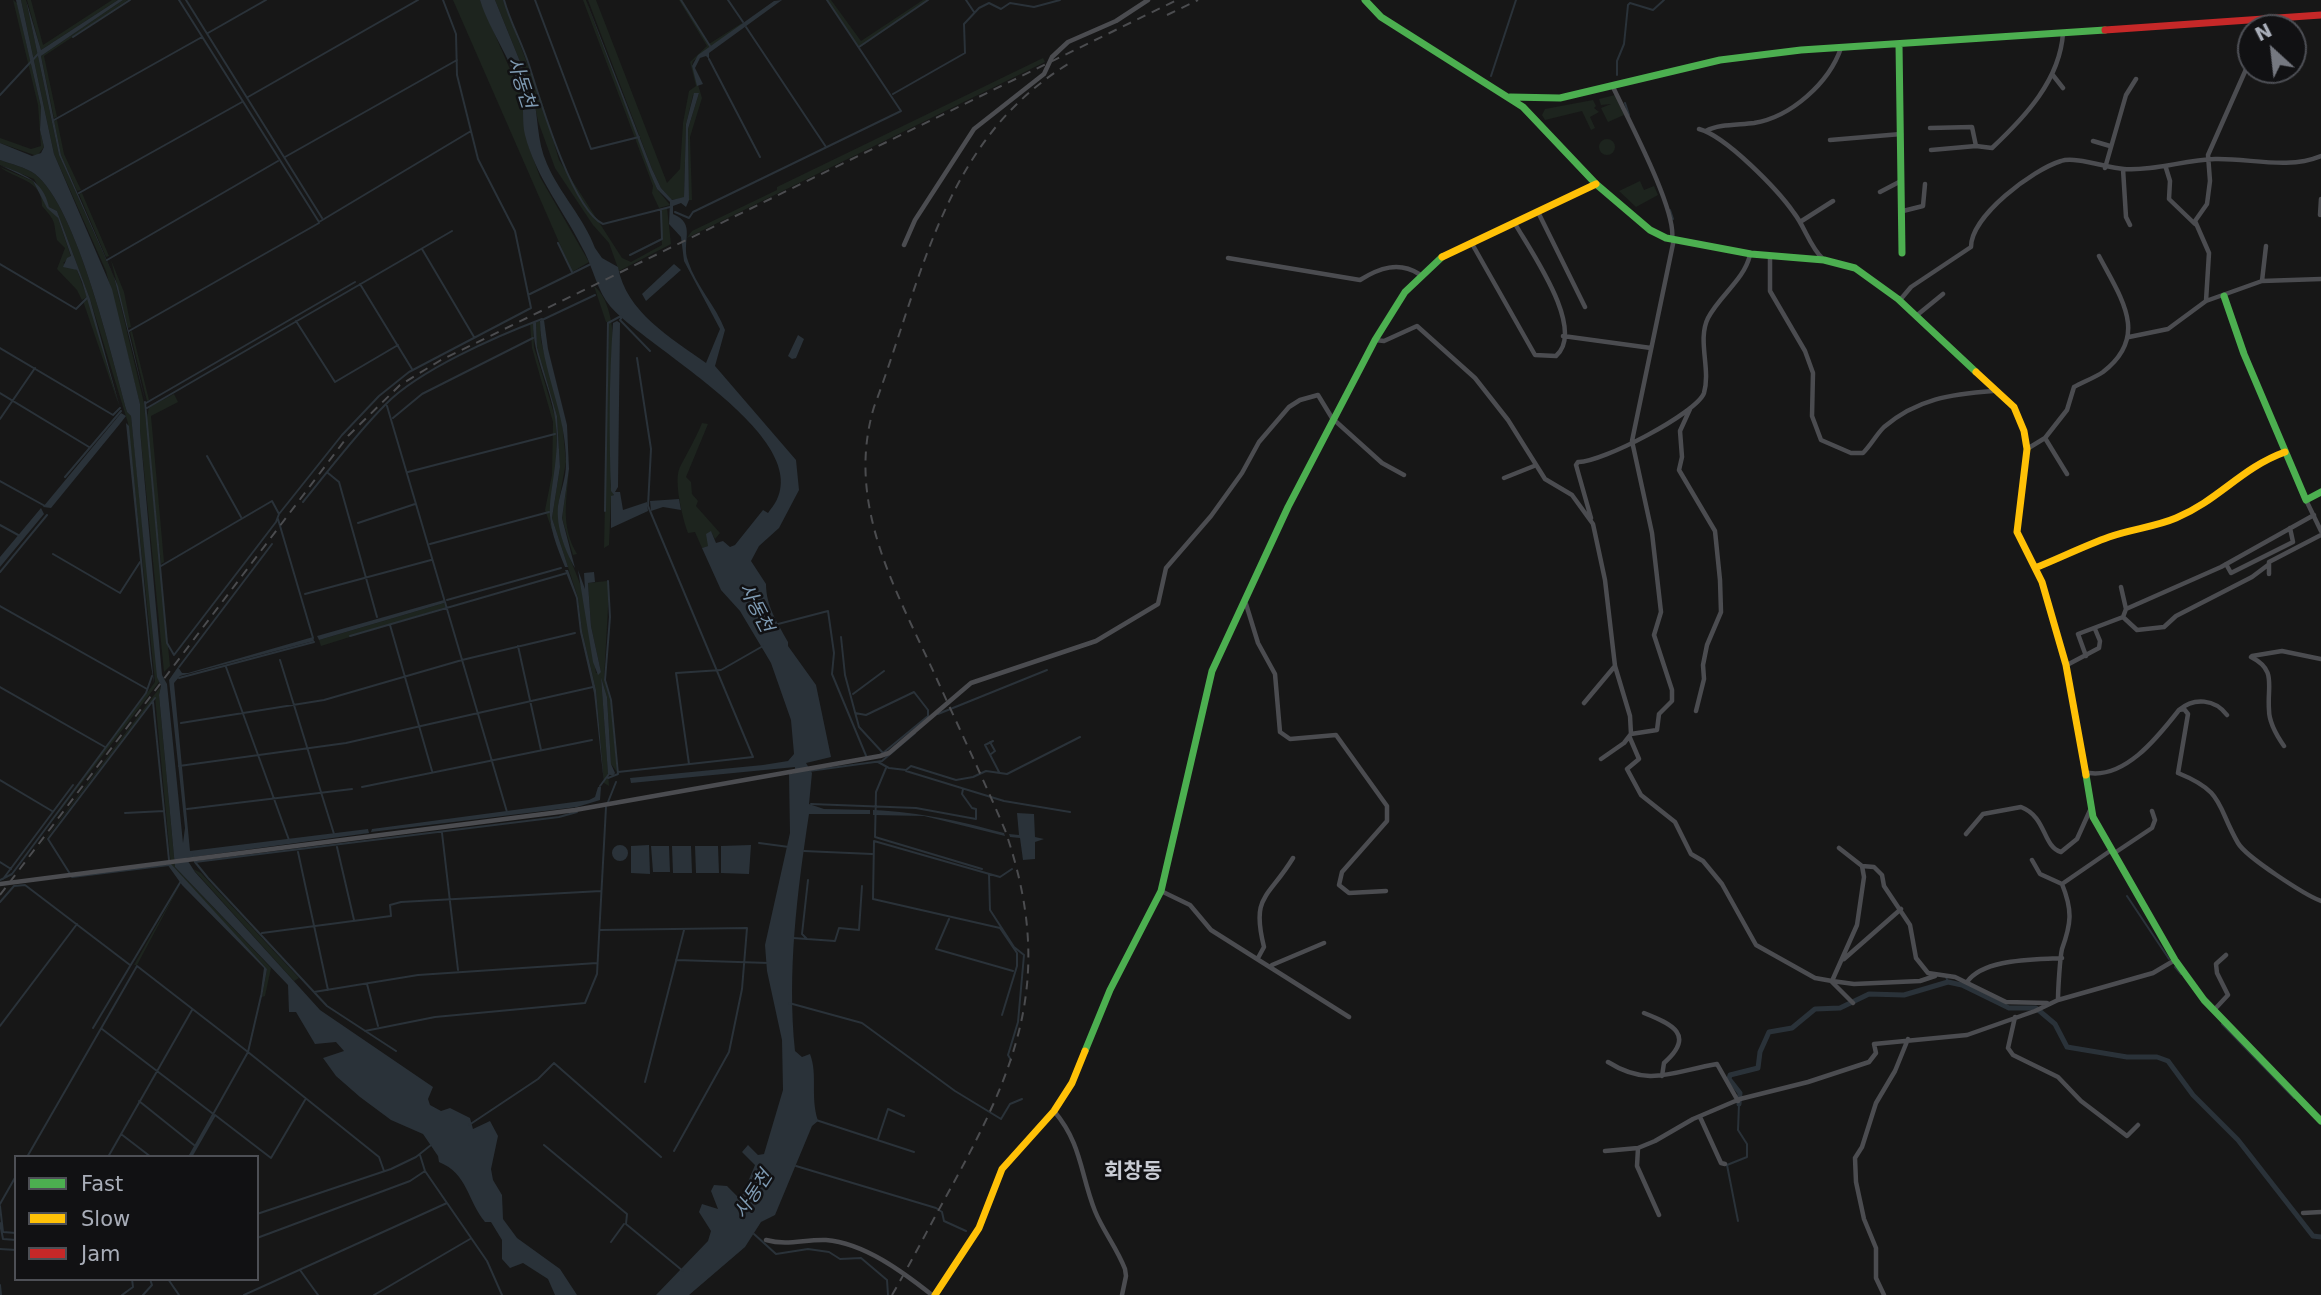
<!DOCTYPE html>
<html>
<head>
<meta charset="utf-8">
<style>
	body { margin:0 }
	#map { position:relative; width:2321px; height:1295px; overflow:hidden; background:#171717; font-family:"DejaVu Sans",sans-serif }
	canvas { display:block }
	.legend { position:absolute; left:14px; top:1155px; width:245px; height:126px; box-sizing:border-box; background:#111113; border:2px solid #4d4f55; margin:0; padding:9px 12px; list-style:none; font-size:21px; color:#a8adb8 }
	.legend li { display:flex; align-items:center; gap:14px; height:35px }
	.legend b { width:35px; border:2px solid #4d4f55 }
	.north { position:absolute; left:2237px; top:14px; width:70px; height:70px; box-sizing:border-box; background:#111113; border:2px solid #4d4f55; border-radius:50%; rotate:333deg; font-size:19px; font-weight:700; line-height:28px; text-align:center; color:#a8adb8 }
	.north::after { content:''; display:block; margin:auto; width:24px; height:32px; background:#757880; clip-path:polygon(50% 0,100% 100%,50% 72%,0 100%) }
</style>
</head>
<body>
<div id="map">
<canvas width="2321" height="1295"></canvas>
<ul class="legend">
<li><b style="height:9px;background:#4caf50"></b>Fast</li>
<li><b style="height:9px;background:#ffc107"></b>Slow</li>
<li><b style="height:9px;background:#c62828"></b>Jam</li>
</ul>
<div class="north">N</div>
</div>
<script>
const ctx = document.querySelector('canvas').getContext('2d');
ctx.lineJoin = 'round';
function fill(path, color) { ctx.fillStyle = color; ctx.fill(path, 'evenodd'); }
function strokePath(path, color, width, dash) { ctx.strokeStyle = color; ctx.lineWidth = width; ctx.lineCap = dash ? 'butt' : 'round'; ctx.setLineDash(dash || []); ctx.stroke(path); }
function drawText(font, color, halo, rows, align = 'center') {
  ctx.font = font + ' "DejaVu Sans","Noto Sans KR",sans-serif'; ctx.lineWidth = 5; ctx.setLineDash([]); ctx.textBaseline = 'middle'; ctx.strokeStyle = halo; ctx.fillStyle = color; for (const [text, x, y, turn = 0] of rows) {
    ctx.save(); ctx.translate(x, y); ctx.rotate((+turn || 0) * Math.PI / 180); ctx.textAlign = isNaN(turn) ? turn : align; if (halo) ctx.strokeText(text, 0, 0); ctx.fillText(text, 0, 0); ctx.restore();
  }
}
fill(new Path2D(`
	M13,0L17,3L41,107L40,130L44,147L37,156L0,143V138L31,149L41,146L38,105Z
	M21,0H26L59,155L114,277L144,403L170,666L164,672L140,430V404L106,271L54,154Z
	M27,0H31L43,45L112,0H118L41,50Z
	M123,0H128L44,56L57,117L54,118L41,56Z
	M453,0H480L522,97L529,147L540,177L589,262L572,272Z
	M495,0H503L542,102L559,160L622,258L631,262L662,245L660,210L611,222L667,208L671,244L619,271L609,243L593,225L555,168L538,121L532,91Z
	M583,0H586L657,189L670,205L659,208L652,193L653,186Z
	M588,0H596L667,183L680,169L683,123L689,91L696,86L690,62L707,46L679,0H682L709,44L742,23L740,28L693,61L692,65L702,98L690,137L692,200H689L688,129L699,93L693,95L686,124L684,198L671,200L661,188L652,169Z
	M826,0H831L861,41L923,0H929L859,48Z
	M1043,58L1045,62L687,238L692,231L777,190V187Z
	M1615,95L1624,115L1608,122L1601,108L1611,104L1601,105L1599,99Z
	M1593,100L1596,106L1594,108L1599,112L1590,117L1595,128L1591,130L1582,111L1545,120L1542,115L1545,109Z
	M57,120L64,154L81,190L77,191L61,155L54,121Z
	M1599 147a8 8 0 1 1 16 0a8 8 0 1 1-16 0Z
	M0,160C11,164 25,167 35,174C77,207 112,358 127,412L131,416L159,682L8,879L155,682L128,423L90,299L57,211L49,207L34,179L0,165Z
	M0,167L33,181L46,205L58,218L71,257L63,263L77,270L87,297L82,300L77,290L57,269L65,248L57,240C53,220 57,223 42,206C42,179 16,180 0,167Z
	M1640,181L1644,190L1654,186L1658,195L1636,207L1619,191Z
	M82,193L109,256L106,257L79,194Z
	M111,260L124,292L131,327L128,328Z
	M594,286C629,314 606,419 612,464C613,475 607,485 614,495L611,497L609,545L604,548L609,322H606Z
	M88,298L119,406L83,301Z
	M540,321L541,341L562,420L566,462L558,506L563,541L583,591L596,673L601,672L591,626L588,583L607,581L609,589L604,679L611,703L617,772L611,764L607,697L601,677L609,786L604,783L596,690L582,631L578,598L552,518L560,467L557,416L537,347L536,322Z
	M533,323L534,347L556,420L557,464L550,521L565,567L545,510L552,475L553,422L532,348L530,324Z
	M132,331L149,400L147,401L130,332Z
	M174,394L178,402L151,416L164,562L161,564L146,422L149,407Z
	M702,423L708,424L686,477L691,482L692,494L698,501L696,506L720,533L715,539L711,532L708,546L702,548L695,532L688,533C683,520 673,480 680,467C686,455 696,438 702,423Z
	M569,469C567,500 560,525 577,554L573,555L562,518Z
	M444,603L446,607L321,646L319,640Z
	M161,686L159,695L175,867L271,968L265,996L262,997L267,969L171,866L155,697L15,879Z
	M193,869L201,873L299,978L294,981Z
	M181,883L137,965H134Z`), '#1d241e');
fill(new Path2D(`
	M16,0H21L54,154L112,289L140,404V430L162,675L167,684L183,843L185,828L169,680L178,667L182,673H188L313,637L314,641L180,676L174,683L190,851L368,829L369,833L186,858L195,872L320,1010L433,1087L428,1099L430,1105L441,1111L450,1108L470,1118L473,1129L490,1121L498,1136L491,1169L493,1180L502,1195L503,1219L517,1238L560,1269L577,1295H555L548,1279L523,1263L510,1268L502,1259V1240L491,1222H485C467,1200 468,1174 439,1162L438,1156L423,1134L391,1120L360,1097L336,1076L323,1058L344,1051L336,1042L315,1044L296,1012H289L288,985L175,867L159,695L161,686L157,677L131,416L127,412C112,358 77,207 35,174C25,167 11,164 0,160V143L32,156L41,153L44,147L40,130L41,107Z
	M26,0L41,50L118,0H123L41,56L61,155L118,286L146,404L114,277L59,155Z
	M480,0H495L532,91C539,116 536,140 547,164C560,194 584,218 595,248L602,258L618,267C626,312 671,338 706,363L720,329L684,261L681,237L669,224L670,202L657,189L651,175L586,0L652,169L661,188L672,200L684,197L686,124L694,93H699L688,129L689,200L686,207L681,203L673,206V214C697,224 681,241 688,261C696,286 716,306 725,330L715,366L796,460L799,490L779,528L759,546L751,561L766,584C766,606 777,622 788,642V646L816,685L831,757L806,763L812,773L809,804L824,809L870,810V814H809C797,893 787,972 795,1051L802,1057L810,1054C818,1075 810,1096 818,1121L812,1126L775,1215L761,1222L745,1247L689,1295H656L708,1241L711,1231L699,1212L702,1204L718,1209L711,1191L714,1185L727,1186L738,1197L743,1194L755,1165L742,1152L748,1145L758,1155L764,1154L783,1090L782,1040L767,971L765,945L790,833L789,774L795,773V767L631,783L630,778L763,765L788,761L794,754L791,720L771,663L740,611L721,590L702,548L708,546L706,534L711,531L716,543L723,541L730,547L735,545L763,510L768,513C832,445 645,348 610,306C598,292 593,269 585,253C565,212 536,178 525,135C522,122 524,110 522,97C517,69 489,30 480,0Z
	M782,0L709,53V59L706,56L700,58L695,68L703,84L697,86L692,66L698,55L774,1Z
	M0,165C23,174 43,180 49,207L57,211L90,299L120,408L82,282L77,270L63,267L67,258L71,256L58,218L47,208L33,181Z
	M674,264L681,270L646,301L642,294Z
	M544,320L548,349L567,425L569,469L562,518L575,568C565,551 556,527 558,506C560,492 566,479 566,464C567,414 541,370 540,321Z
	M617,321L620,323L618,487L615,492H620L623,510L647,502L648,511L611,528V496L614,495L611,491C609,436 609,379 613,323Z
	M536,322L537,347L557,416L560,467L552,518L568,567H565C557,547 548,526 550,504C553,474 560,450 555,418C550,385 533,357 533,323Z
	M798,335L804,339L796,358L792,359L788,356Z
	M121,413L126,416L119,425L51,508L43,507Z
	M126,423L129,426L154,684L150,659Z
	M679,499L681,510L663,507L651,511L650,501Z
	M41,508L44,514L0,567V557Z
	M565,570H568L578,598L582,631L596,690L604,783L594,693L580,632L576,598Z
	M578,570L585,589L584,573L594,572L595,582L588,583L591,626L601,672L598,675L593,662Z
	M444,600V603L319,640L317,636Z
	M601,677L607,697L611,764L615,773L613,776L608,774Z
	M598,787H601L600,800L577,807L371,832L372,829L589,800L595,797Z
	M873,810C924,813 955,820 1004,833L1005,836L924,816L873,815Z
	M1017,813L1034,814L1035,837L1044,839L1035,842V859L1023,860L1020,838L1010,837L1009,834L1019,835Z
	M612 853a8 8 0 1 1 16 0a8 8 0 1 1-16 0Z
	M649,845L650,874L631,873V846Z
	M751,845L749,874L721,873V846Z
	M651,846H669L670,872H653Z
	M672,846H691L692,873H673Z
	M695,846H718L719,873H696Z
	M167,864H171L267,969L262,997L260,998L264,968L182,885Z`), '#2a3239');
strokePath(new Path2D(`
	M179,0L319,222L471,131
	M186,0L322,218
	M504,0C510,22 522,43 529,65C540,100 572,209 603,224L670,207
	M535,0L591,149L639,137
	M681,0L710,46
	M728,0L743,22
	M966,0L974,12
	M746,27L826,147
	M208,33L266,0
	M73,37L130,0
	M859,47L928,0
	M709,59L760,157
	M1617,75V61L1624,44L1628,5L1630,3L1653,10L1664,0
	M1491,76L1516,0
	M893,94L965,53L964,24L979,8L989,3L1001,9L1010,3L1034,7L1060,0
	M0,95L39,53
	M248,97L418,0
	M1625,103L1629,115
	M54,120L202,37
	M285,157L457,60
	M79,193L242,102
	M1670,210L1673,219
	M675,212L689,218L693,212L901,111L827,0
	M558,243L572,272
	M422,249L474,337
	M630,255L662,239L661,211
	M107,260L278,161
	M0,264L76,309L87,298
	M360,284L412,369
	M530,294L591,264
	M622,317L620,320L650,351
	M542,320L595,295
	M296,321L335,382L398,345
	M129,331L319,223
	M0,348L113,415L120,408
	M0,393L89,447
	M145,402L167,643L174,655L276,522L279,514L342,435L379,396L409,372L531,308L515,231L478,159L457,75L456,34L443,0
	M146,403L355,282
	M387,406L507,812
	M147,408L452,231
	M393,418L422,394L533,338
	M0,419L35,368
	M207,456L241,517
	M408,472L555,434
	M328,473L339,482L377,617
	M65,477L121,411
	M0,481L45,506
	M303,502C330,469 356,434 386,404C419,370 497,336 542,319
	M605,511L608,323L621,316
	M278,519L313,638
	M358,523L415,504
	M0,525L20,536
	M430,544L549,512
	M53,554L120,593L140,562
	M161,566L272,501L279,514
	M0,572L47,515
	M305,594L431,560
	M447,600L561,568
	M0,606L147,689
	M778,624L828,611L834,653L832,674L867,758
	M390,625L432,771
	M350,636L567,573
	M841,637L845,675L859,727L883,753
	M518,646L541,750
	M280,660L334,834
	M179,667L272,544
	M226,667L289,840
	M179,678L314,642
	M0,687L105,747
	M853,694L884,671
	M155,698L48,839L72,877L169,865
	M153,702L169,860
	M855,713L866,715L914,692L928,710V716L883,753
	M938,714L1047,670
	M181,723L324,700L462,660L575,633
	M993,741L985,745L999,772
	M990,742L995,751L991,754
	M878,762L889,768L906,770L911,766L956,780L973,777L986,771L1007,774L1080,737
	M689,764L676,673L721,670L763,646
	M179,766L346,743L593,687
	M886,768L876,792L875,837L982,869
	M809,771L882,761L915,733
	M906,771L1004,801L1070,812
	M618,772L753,757L648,506L651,449L637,358
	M608,778L618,774L611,700L605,680L610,617L608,581
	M0,780L52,811
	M600,786L609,774
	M362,787L592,740
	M608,802L616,782
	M811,804L916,808L976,819V809L972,808L962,794L963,789
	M187,809L352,789
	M125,813L164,811
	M442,833L458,970
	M759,843L789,847
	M337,847L354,920
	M804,851L872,854
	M298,852L328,990
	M193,854L195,862L208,878L327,1006L396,1051
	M0,862L11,869
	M195,862L559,817L577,812
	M989,874L990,910L1014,947L1024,955L1018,1022L1008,1055L1011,1060
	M3,879L73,785
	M0,880L12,874L146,693L152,676
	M2127,896L2169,959
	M0,902L14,886L25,885L130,965
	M949,919L936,949L1013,971
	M600,930L747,928L742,989L729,1052L674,1151
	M262,933L391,916L390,905L401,902L601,891
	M793,938L835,941L839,928L859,930L862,886
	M807,939L802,934L808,880
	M676,960L769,963
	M2175,967L2181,974
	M1946,977L1948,982
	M367,984L378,1026
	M314,992L418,975L597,963
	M261,996L248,1052L379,1157L384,1171
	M789,1003L862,1023L955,1091L1001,1119L1010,1104L1022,1099
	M1002,1015L1017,966V953L1000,928L873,899L874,841L1000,877L1012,869
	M2222,1024L2294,1098
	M0,1026L77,924
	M93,1028L181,881
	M102,1029L212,1113
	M365,1031L435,1017L585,1003L597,974L606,807
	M645,1082L684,930
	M139,1101L194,1145
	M816,1120L914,1152
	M469,1125L538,1079L554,1063L661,1157
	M121,1134L151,1157
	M878,1139L888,1109L904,1116
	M544,1145L627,1214L626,1224L683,1271
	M420,1155L425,1171L487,1261L502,1295
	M27,1157L137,966L248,1052L189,1157
	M108,1157L192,1010
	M191,1157L215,1115L271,1158L305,1100
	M796,1166L936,1208L942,1212L944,1221L966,1231
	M0,1204L16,1176
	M0,1206L3,1232L16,1233
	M257,1214L391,1169L416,1157L431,1145
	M1738,1221L1727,1165L1747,1157V1144L1738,1130L1739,1104
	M0,1223L3,1239L16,1240
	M754,1234L776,1254L808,1249L829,1252L840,1259L861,1258L887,1280L888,1295
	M257,1238L410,1181L425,1171
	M611,1242L624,1224
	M0,1249L16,1250
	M300,1270L318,1295
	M168,1279L179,1295
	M0,1285L1,1295
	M122,1295L133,1287L132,1279
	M143,1295L152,1285L150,1279
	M244,1295L447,1203
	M374,1295L470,1239`), '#2a3239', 2);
strokePath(new Path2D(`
	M1739,1104L1740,1093L1729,1079L1730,1075L1758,1068L1760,1052L1769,1032L1792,1028L1815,1009L1840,1008L1869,994L1904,995L1948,982L1962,985L2009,1008H2036L2055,1024L2067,1047L2127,1057H2157L2168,1061L2193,1095L2238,1140L2313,1236L2321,1237`), '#2a3239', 5);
strokePath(new Path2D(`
	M2052,74L2063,88
	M1613,87C1627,117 1677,210 1672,239
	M1930,128L1972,127L1976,146L1992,148C2025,117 2060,80 2063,33
	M1699,129C1726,136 1778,190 1794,213C1805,227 1810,247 1823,259
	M1706,131C1718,124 1739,125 1754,123C1791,117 1829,83 1841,48
	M1830,140L1901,134
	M2093,141L2110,146
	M1931,150L1976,146
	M2105,168L2126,95L2136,79
	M2166,168L2170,181L2169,199L2195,224
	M2123,169L2126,217L2130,225
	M1880,192L1901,181
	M1903,211L1923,206L1925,184
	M1538,212L1585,307
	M2320,215L2321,199
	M1800,222L1833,201
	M1471,242L1535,355L1556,356C1587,329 1529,249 1514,222
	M904,245L915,220L974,129L1044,74L1052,57L1068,42L1116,21L1148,0
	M1770,257V291L1805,351L1813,373L1812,416L1821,440L1851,453H1863C1871,445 1876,435 1884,427C1917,399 1951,394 1993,391
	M1228,258L1360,280C1379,268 1399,261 1419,274
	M2262,281L2266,246
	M1900,300L1911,287L1971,247C1971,216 2032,170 2061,161C2075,156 2107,168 2124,169C2155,171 2184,160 2215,159C2250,158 2287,170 2321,156
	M2206,301L2209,253L2195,221L2207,204L2210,181L2208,155L2251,58
	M1916,316L1943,294
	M1563,336L1651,348
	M2129,337L2168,329L2206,301L2262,281L2321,279
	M1375,340L1384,341L1417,326L1475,378L1508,420L1545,479L1572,495L1593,524L1605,580L1615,666L1630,716L1631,734L1624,743L1601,759
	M1690,409L1680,431L1682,457L1679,470L1715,531L1720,580L1721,612L1707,645L1703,665L1704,679L1696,711
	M2045,438L2067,474
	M2027,449L2045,438L2067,410L2074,387C2083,382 2094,378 2103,372C2150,336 2121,298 2099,256
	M1504,478L1534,466
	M2306,500L2321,531
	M1591,518L1576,465L1578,462C1601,463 1697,413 1704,393C1711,369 1697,340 1708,318C1720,295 1744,280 1750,255
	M2226,564L2231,573L2293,542L2290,528
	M2269,574V562L2321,535
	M1246,604L1258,643L1275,674L1280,732L1290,739L1336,735L1387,806V821L1342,872L1339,885L1349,893L1386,891
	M2126,609L2221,567L2314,515
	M2123,617L2137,630L2164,627L2176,616L2252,577L2268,565
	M2086,656L2078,634L2123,617L2126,609L2121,587
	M2252,656L2282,651L2321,659
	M2251,657C2277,670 2267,685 2269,710C2269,722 2277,736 2284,746
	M2067,665L2099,648L2100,641L2095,629
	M1584,703L1615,666
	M2179,710C2194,697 2215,699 2227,715
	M1631,734L1657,730L1659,714L1672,701V690L1654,635L1661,612L1652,533L1632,441L1674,239
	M1630,738L1639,759L1627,769L1641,795L1675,822L1691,854L1703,861L1722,884L1756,945L1815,978L1832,981L1854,984L1920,981L1935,976
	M2084,772C2123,782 2158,737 2179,710L2184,709L2188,714L2178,773C2225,792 2216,805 2238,843C2246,857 2305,895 2321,901
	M1966,834L1983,814L2021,807C2047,817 2042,846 2061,852L2077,839L2091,808
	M2113,854L2152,828L2155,820L2152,811
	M2032,860L2040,874L2062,884C2073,911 2071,924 2062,949C2060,957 2058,990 2058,1000
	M1862,866L1874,867L1882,875L1884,886L1910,925L1916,958L1928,973L1955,977L2006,1002L2047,1003
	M0,884L575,810L880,756L889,753L971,683L1096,641L1158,604L1166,568L1211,516L1242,473L1259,442L1289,407L1300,400L1318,395L1332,418L1382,463L1404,475
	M2062,884L2110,851
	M1161,891L1190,905L1211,930L1349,1017
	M1258,958L1264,947C1251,895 1268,899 1293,858
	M1844,959L1901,909
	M1272,965L1324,943
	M1832,981L1857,925L1864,877L1862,866L1839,848
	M1832,982L1853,1003
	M1967,982C1984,958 2035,960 2062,958
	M2214,1010L2228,995L2217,973L2216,964L2226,955
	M1644,1013C1672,1024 1696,1035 1664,1063L1662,1076
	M2015,1017L2008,1048L2013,1055L2058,1077L2081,1101L2127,1136L2138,1125
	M1608,1062C1649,1088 1674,1071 1717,1064L1738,1101
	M1054,1111C1082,1144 1080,1173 1095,1211C1103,1231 1117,1248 1125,1269L1126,1276L1122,1295
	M1700,1117L1721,1163L1725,1164
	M1638,1148L1637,1166L1659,1215
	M1605,1151L1638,1148L1655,1141L1693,1119L1740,1099L1808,1082L1869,1062L1876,1053L1874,1044L1967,1035L2035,1011L2058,1000L2153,973L2175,960
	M2303,1213L2321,1212
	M766,1240C788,1246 805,1239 826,1240C864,1243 903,1272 932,1295
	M1884,1295L1876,1278V1248L1864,1219L1856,1182L1855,1158L1862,1147L1876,1103L1895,1071L1908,1039`), '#4b4c50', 4.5);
strokePath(new Path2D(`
	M1365,0L1381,17L1523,107L1596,184L1650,230L1666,238L1751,254L1824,260L1855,268L1898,299L1976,372
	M1899,44L1902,253
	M1510,97L1560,98L1720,60L1801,50L2105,30
	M2224,296L2244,354L2306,500L2321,492
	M2086,775L2093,817L2175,960L2204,1000L2321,1121
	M1085,1051L1110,990L1161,891L1212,671L1288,507L1375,340L1405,292L1442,257`), '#4caf50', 7);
strokePath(new Path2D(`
	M1442,257L1596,184
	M1976,372L2014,407L2024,431L2027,449L2017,532L2042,582L2066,665L2086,775
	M2035,568C2060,558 2084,546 2109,537C2131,529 2155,527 2176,518C2219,500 2241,468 2285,452
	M935,1295L979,1228L1002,1169L1054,1111L1072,1083L1085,1051`), '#ffc107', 7);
strokePath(new Path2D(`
	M2105,30L2321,15`), '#c62828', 7);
strokePath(new Path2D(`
	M1167,15L1198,0
	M0,895L348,436L400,385L441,360L1177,0
	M892,1295C910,1264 926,1233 943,1202C1016,1071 1057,980 1005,830C983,778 958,726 935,675C896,590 845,504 874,407C923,277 943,138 1073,61`), '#4b4c4f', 2, [9, 7]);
drawText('italic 19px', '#7f9bb3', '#111113', [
	["사동천",520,83,72],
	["사동천",755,608,63],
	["사동천",754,1195,-57]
]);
drawText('bold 21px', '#c9ccd4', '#111113', [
	["회창동",1133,1173]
]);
</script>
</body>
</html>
